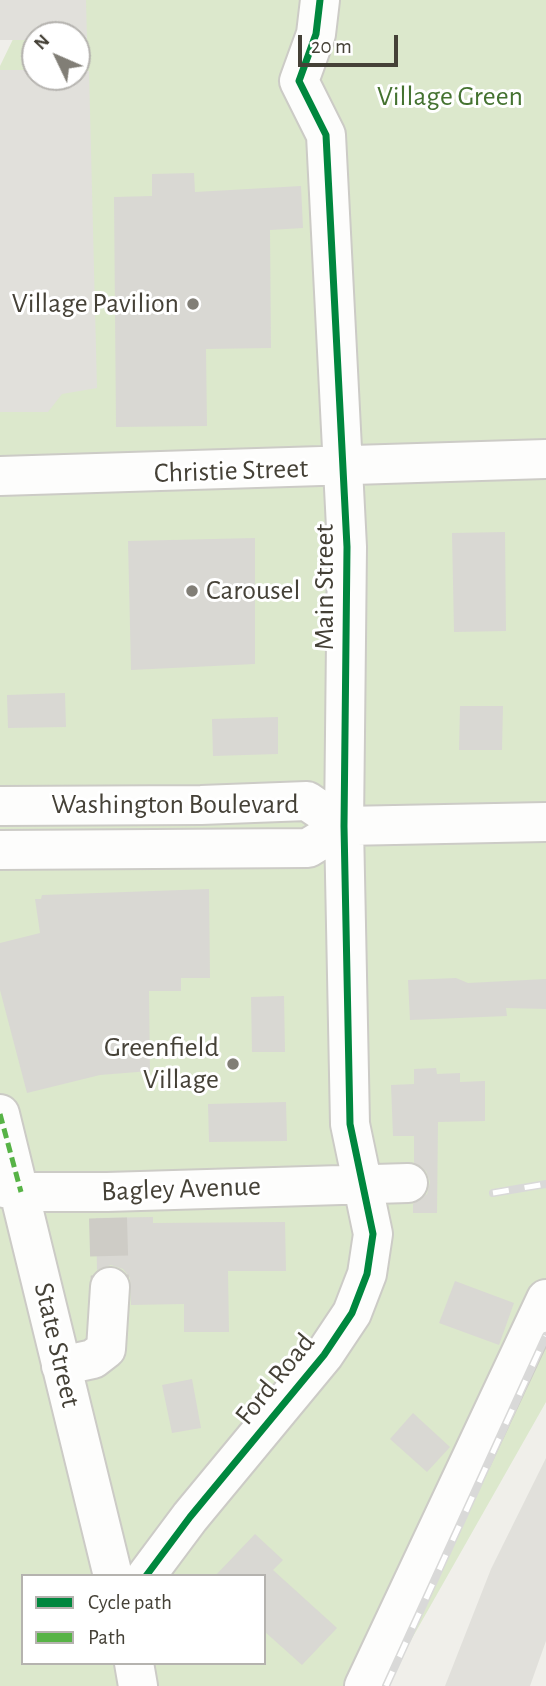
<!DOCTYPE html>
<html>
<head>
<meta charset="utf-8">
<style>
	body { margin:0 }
	#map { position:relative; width:546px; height:1686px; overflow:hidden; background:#f0efea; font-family:"Alegreya Sans",sans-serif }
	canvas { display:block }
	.legend { position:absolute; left:21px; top:1574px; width:245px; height:91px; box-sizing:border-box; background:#fff; border:2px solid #b5b3af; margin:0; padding:9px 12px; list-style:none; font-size:21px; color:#454137 }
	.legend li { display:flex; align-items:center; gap:14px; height:35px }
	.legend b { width:35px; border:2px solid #b5b3af }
	.north { position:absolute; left:21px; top:21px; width:70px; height:70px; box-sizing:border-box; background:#fff; border:2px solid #b5b3af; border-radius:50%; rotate:314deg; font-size:19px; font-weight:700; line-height:28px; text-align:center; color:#454137 }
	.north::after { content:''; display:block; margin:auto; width:24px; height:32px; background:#817e76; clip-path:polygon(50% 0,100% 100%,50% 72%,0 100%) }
	.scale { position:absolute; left:298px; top:35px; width:100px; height:32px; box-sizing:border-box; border:4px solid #454137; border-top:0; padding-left:9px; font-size:21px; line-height:24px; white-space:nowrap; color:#454137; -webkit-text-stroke:5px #fff; paint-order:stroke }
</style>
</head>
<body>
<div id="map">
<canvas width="546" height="1686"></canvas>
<ul class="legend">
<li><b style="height:9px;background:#00873e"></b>Cycle path</li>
<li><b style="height:9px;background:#57b346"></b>Path</li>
</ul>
<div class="north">N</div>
<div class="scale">20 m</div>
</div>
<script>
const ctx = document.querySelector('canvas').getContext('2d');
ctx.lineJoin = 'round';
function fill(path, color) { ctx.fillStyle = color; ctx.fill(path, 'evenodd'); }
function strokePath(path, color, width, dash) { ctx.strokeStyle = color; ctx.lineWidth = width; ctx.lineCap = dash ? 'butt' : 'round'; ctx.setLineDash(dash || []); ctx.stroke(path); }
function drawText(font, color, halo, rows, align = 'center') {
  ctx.font = font + ' "Alegreya Sans",sans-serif'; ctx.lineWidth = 6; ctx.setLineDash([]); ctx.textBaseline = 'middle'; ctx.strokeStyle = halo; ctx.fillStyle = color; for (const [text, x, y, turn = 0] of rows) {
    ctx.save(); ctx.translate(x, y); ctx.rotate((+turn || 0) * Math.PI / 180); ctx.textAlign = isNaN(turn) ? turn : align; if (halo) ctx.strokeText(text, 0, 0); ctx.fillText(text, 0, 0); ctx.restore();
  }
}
fill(new Path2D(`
	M32,0H546V1402L385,1686H0V66ZM35,35H77V77H35ZM23,1576H264V1663H23Z`), '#dce8cc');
fill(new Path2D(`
	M0,0H86L87,39H77V35H35V40H0Z
	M0,70H35V77H77V71H89L97,388L62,394L48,412H0Z
	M546,1458V1641L530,1686H445L491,1569Z`), '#e1e0db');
fill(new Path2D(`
	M194,173L195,192L301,186L303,228L270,230L271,348L206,349L207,426L116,427L114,197L152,196V174Z
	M505,532L506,631L454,632L452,533Z
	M255,538V664L131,670L128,541Z
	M65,693L66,727L8,728L7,695Z
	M460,706H503L502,750H459Z
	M278,717V754L213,756L212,719Z
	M209,889L210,978H181V991H149L150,1071L100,1075L27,1093L0,990V943L40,933L35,899H41L42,895Z
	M456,978L468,983L546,979V1009L506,1008L507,1016L410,1020L408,980Z
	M284,996L285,1052H252L251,997Z
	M436,1068L437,1074L460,1073V1082L485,1081V1121L438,1122L437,1213H413V1204L427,1194L430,1182L426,1171L414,1163V1136H393L391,1085L414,1084V1069Z
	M286,1102L287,1141L209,1142L208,1104Z
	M153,1217V1223L285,1222L286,1271H228L229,1332H184V1304L131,1305L130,1278L123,1269L111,1265L97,1270L96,1218Z
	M455,1281L514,1303L499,1345L439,1323Z
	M192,1379L201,1428L172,1433L162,1385Z
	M413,1413L450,1447L427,1472L390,1439Z
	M255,1534L283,1560L273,1570L337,1628L302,1665L264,1631V1576H215Z`), '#d9d8d3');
strokePath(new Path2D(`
	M108,1218L110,1287`), '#ceccc6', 38, [38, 19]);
const minor = new Path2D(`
	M0,476L546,459
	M0,806L201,805L307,801L344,826
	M0,850L308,848L344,826L546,822
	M0,1114L113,1576
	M0,1187L21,1192H107L408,1183
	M61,1366L93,1359L106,1349L110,1287
	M146,1576L190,1517L324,1355L352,1313L367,1274L373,1234L350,1124L344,826L347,547L326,135L299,81L316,34L320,0
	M134,1663L138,1686
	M364,1686L546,1299`);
strokePath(minor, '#cccbc6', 42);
strokePath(minor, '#fdfdfc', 38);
const rail = new Path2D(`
	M493,1193L546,1184
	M386,1686L546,1336`);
strokePath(rail, '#d9d9d8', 8);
strokePath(rail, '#fff', 5, [16]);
strokePath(new Path2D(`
	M0,1114L21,1192`), '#57b346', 5, [10, 5]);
strokePath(new Path2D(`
	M146,1576L190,1517L324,1355L352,1313L367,1274L373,1234L350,1124L344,826L347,547L326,135L299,81L316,34L320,0`), '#00873e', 7);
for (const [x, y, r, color] of [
	[193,304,7,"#817e76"],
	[192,591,7,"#817e76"],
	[233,1064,7,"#817e76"]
]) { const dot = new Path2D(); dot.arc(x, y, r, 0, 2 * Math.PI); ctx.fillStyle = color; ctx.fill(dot); strokePath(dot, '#fff', 2.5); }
drawText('28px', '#447230', '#fff', [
	["Village Green",450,97]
]);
drawText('28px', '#454137', '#fff', [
	["Village Pavilion",179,304],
	["Carousel",206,591,"left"],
	["Greenfield",219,1048],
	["Village",219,1080]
], 'right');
drawText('28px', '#454137', '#fff', [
	["Christie Street",231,471,-2],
	["Main Street",325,587,-90],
	["Washington Boulevard",175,805],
	["Bagley Avenue",181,1189,-2],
	["State Street",57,1345,77],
	["Ford Road",275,1379,-51]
]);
</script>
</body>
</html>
